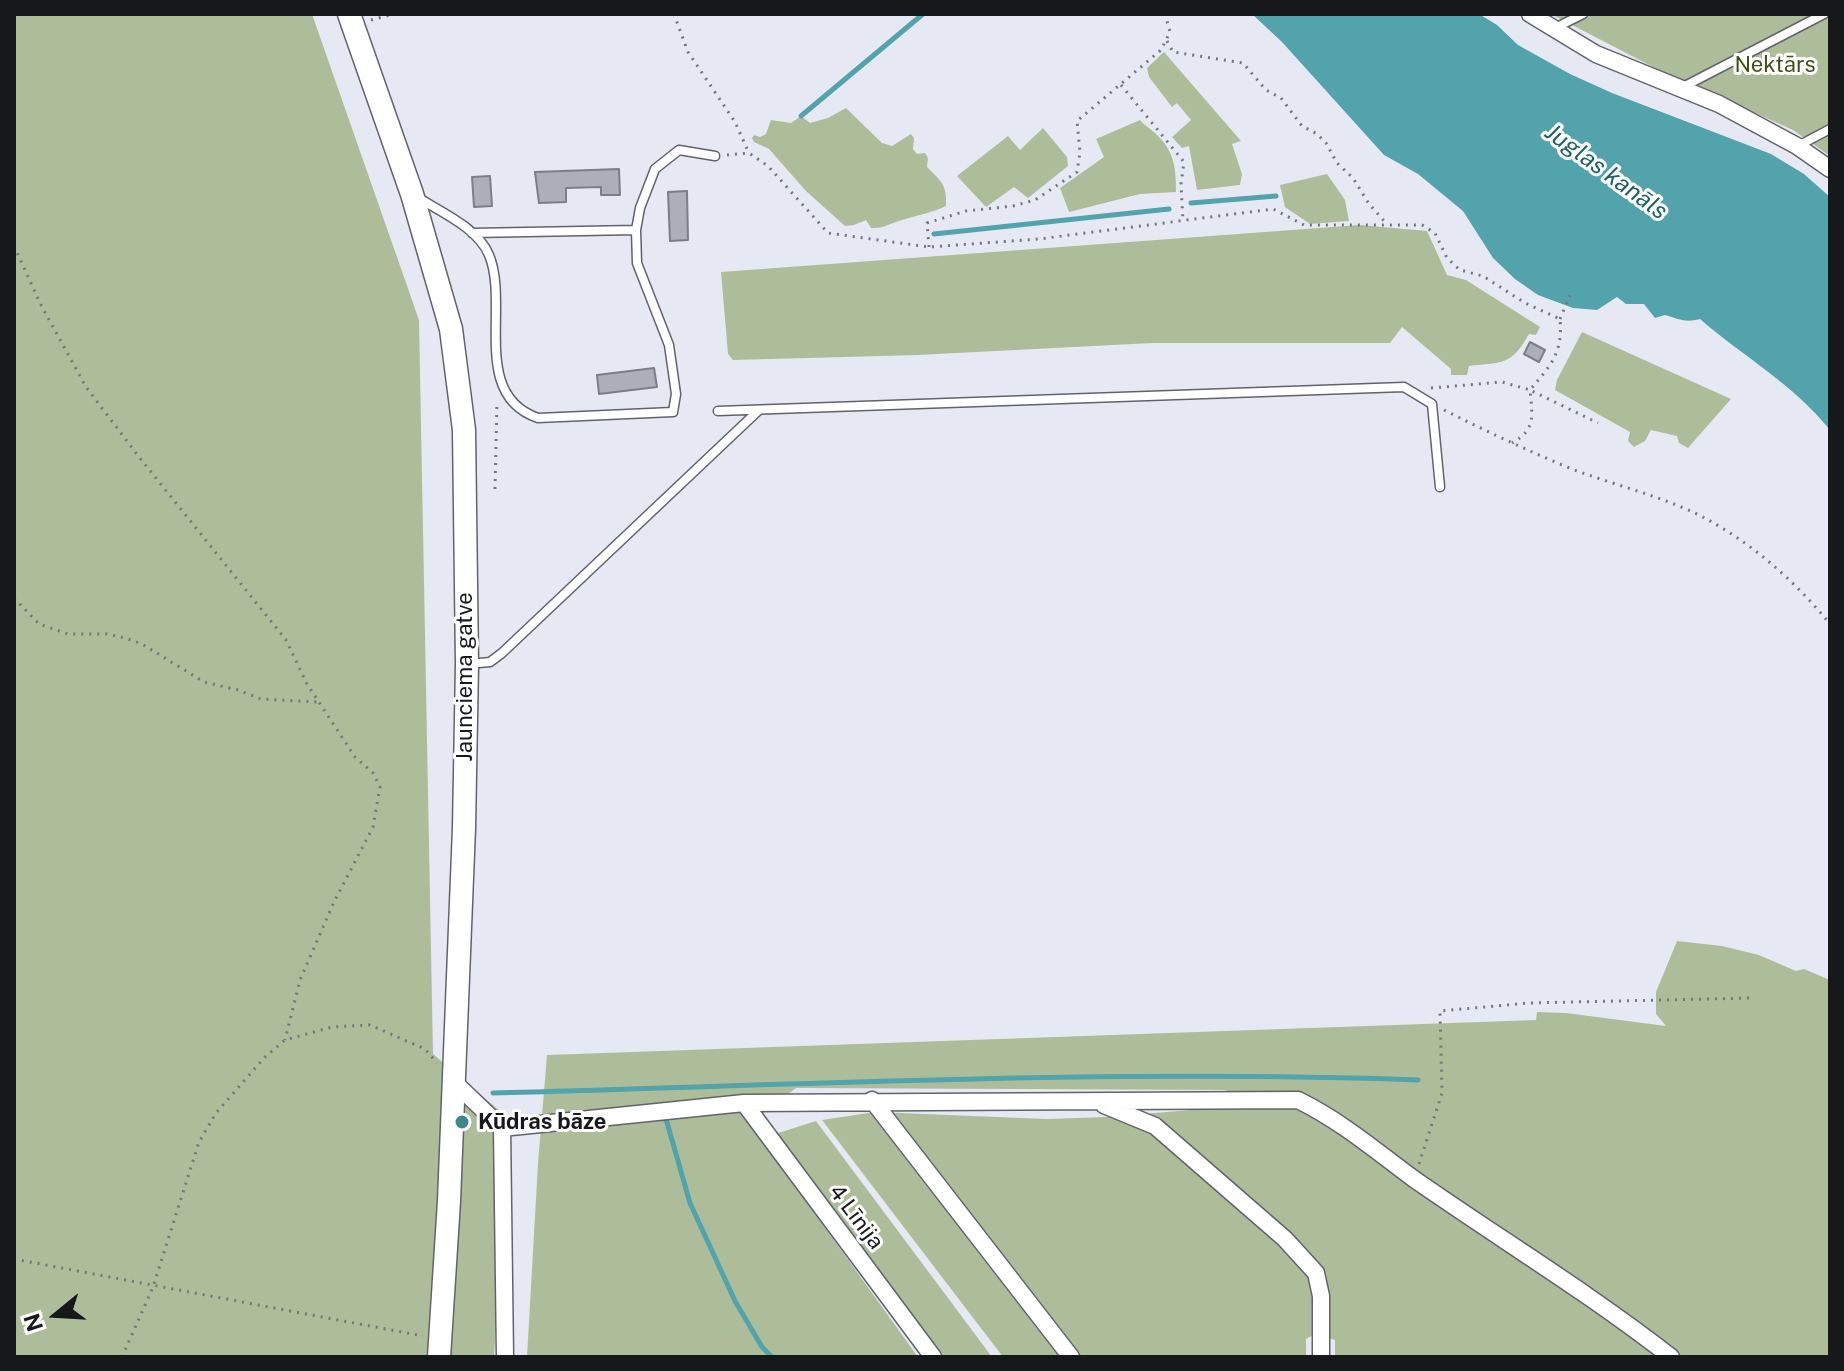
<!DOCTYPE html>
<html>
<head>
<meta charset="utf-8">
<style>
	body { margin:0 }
	#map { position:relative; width:1844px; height:1371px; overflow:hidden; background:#e6e9f4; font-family:"Public Sans",sans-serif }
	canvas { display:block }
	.frame { position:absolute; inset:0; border:16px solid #17181c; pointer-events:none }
	.north { position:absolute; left:16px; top:1275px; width:80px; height:80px; -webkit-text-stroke:6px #fff; paint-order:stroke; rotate:252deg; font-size:22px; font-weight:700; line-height:32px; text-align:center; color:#17181c }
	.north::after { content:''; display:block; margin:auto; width:28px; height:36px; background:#17181c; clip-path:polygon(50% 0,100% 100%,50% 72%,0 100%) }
</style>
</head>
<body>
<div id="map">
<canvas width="1844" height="1371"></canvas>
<div class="frame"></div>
<div class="north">N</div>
</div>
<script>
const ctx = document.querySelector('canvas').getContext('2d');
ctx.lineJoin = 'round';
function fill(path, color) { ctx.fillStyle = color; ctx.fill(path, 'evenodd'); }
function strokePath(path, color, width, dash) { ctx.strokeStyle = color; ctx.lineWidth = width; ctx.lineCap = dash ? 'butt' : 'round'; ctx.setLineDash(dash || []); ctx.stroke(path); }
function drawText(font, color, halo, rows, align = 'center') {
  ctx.font = font + ' "Public Sans",sans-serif'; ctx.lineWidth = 6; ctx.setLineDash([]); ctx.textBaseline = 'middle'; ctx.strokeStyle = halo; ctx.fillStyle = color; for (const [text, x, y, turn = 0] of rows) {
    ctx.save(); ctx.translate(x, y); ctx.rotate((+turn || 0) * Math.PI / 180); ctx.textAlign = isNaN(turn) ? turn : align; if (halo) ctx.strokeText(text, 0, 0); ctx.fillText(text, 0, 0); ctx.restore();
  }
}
fill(new Path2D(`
	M14,14H312L419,320L433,1054L508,1118L494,1357H14Z
	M1551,14H1830V156L1793,130L1655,68Z
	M1164,52L1241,141L1232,144L1242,174L1240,185L1197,190L1189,146L1182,148L1172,137L1191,120L1177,103L1172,107L1149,77L1147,68Z
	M846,108L882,143L892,146L911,134L914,138L913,149L917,154L925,153L928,158L927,167C941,181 947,184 946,206C931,213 918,215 902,220C890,223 884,229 871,228L866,220L854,225L845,226L806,191L769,149L754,142L752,138L754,135L760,137L766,134L771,120L791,123L801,116L810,123L828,118Z
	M1140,120C1146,127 1153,130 1159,137C1175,153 1176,171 1176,192L1140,194L1069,212L1060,188L1104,157L1096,139Z
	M1043,128L1067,157L1068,166L1028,198L1014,187L986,207L957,176L1008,136L1020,150Z
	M1327,174L1345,200L1349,221L1310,224L1285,207L1280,185Z
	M1360,225L1427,231L1447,275L1466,280L1540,327L1536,335L1529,334C1511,366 1503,362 1469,366L1467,375H1451V369L1402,327L1390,343H1152L918,355L733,360L728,354L721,272Z
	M1582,332L1731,399L1688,448L1679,443L1677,436L1651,430L1645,441L1634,447L1628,441L1630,432L1555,390L1557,380Z
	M1677,941L1722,946L1759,955L1796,971L1804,969L1830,980V1357H1335V1340L1315,1334L1306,1339V1357H1080L997,1255L1064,1357H1003L822,1120L875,1112L1046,1119L1107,1117L1275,1103L1224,1090L796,1088L760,1115L772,1135L816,1121L992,1357H934L806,1184L798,1190L918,1357H527L538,1163L547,1055L1536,1020L1537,1012L1566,1013L1666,1026L1656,1014V992Z`), '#aebd99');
fill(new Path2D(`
	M1252,14H1479L1497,25L1518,45L1570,74L1612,93L1771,154L1804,174L1830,197V430C1792,383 1745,358 1700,319C1685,323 1679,319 1665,315L1655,318L1644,304H1626L1617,297L1597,310L1573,308L1538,295L1515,279L1493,258L1463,211L1418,174L1384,155L1282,42Z`), '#53a3ac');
strokePath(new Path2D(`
	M801,116L923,14
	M1191,203L1276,196
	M934,234L1169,209
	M493,1093C801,1085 1111,1069 1418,1080
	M662,1119H666L690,1203L735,1301L762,1347L772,1357`), '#53a3ac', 5);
const building = new Path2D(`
	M619,169L620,195H601V187L566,188V202L539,203L535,172Z
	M490,176L492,206L474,207L472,177Z
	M687,191L688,240L670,241L668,192Z
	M1530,342L1545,350L1539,362L1524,354Z
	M654,368L657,387L599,394L597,375Z`);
fill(building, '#acafba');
strokePath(building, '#7b7d87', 2);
const service = new Path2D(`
	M1555,28L1583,14
	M1681,88L1824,14
	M1798,146L1830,129
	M417,197C441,212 478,228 489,255C510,305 470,395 538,418L673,412L676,394L669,345L637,263L636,230L640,208L655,169L679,150L715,156
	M472,233L636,230
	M718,411L1404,387L1432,404L1440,487
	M468,664L490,662L502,653L759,410`);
const minor = new Path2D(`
	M1530,14L1596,54L1719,104L1797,146L1830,169
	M454,1082L502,1128L744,1103L1298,1100C1341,1121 1376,1151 1414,1179C1500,1239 1589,1293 1671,1357
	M872,1100L1071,1357
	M744,1103L933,1357
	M1104,1105L1155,1126L1285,1239L1316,1273L1321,1296V1357
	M502,1128L505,1357`);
const secondary = new Path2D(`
	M349,14L412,194L451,329L464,430L467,664L464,828L449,1201L439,1357`);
strokePath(service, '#60636c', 11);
strokePath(minor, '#60636c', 19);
strokePath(secondary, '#60636c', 25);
strokePath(new Path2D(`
	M674,14L688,52L735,122L749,153
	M371,20L395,14
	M1167,41L1173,52L1243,63L1266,90L1281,98L1302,126L1317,134L1326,143L1337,163L1353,178L1369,204L1385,222
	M1121,85L1184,162L1181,184L1183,221
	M727,155L749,153L768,166L828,233L929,247L1039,239L1273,209L1304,225H1422L1435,233L1447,258L1460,270L1483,276L1525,303L1560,319C1563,353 1551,365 1530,390L1598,423
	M14,246L41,305L86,387L139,457L286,640L307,684L355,757L373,773L380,787L373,827L334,902L300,980L285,1040
	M929,247L927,223L966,211L1013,206L1035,200L1077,172L1080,152L1077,121L1161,50L1170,32L1165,14
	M1560,319L1571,293
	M1431,388L1502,382L1530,390C1532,415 1537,429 1512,443
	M1444,410C1486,431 1528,451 1572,469C1614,485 1658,495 1699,515C1751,542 1793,579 1830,624
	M495,489L497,401
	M14,598L39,624L68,634H107L125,638L142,644L204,682L238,690L261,699L318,702
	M1419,1164L1442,1093L1440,1011L1529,1003L1751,998
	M14,1259L423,1336
	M122,1357L153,1287L199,1142L216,1113L265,1057L285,1040L332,1027L370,1025L425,1049L437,1063`), '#74767d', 3, [2, 6]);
strokePath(service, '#fff', 8);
strokePath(minor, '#fff', 16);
strokePath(secondary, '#fff', 22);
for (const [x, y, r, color] of [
	[462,1122,8,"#3f878d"]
]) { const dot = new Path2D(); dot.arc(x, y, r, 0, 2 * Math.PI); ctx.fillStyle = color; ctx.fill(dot); strokePath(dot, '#fff', 3); }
drawText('22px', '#3e5115', '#fff', [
	["Nektārs",1775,65]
]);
drawText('22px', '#17181c', '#fff', [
	["Jaunciema gatve",465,677,-90],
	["4 Līnija",856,1217,53]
]);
drawText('bold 22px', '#17181c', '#fff', [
	["Kūdras bāze",478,1122]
], 'left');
drawText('italic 24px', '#1e6067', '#fff', [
	["Juglas kanāls",1606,172,36]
]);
</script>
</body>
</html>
